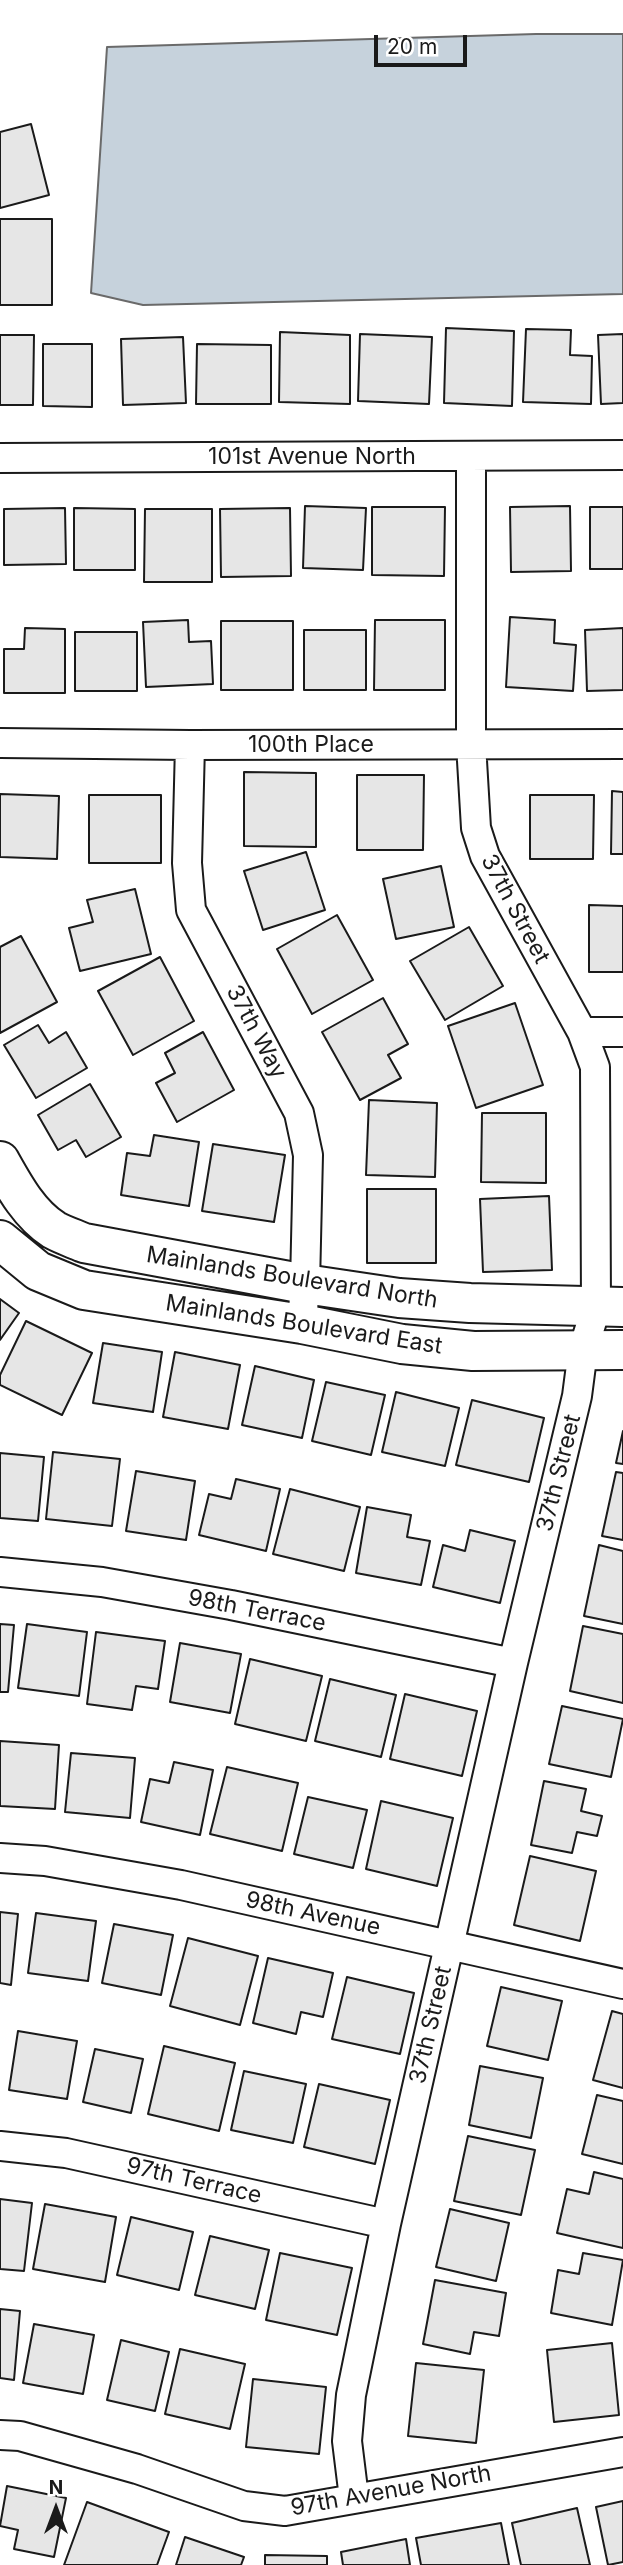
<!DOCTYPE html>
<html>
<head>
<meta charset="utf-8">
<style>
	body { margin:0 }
	#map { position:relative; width:623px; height:2565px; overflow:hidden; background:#fff; font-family:Inter,sans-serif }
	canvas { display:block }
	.north { position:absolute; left:21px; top:2474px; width:70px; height:70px; -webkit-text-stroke:5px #fff; paint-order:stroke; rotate:0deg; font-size:19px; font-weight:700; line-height:28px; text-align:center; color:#1a1a1a }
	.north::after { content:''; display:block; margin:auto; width:24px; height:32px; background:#1a1a1a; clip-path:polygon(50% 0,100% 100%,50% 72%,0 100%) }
	.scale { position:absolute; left:374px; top:35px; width:93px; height:32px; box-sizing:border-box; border:4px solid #1a1a1a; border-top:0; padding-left:9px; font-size:21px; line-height:24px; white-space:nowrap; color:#1a1a1a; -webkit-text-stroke:5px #fff; paint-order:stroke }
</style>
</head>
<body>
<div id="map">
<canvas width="623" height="2565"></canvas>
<div class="north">N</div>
<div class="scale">20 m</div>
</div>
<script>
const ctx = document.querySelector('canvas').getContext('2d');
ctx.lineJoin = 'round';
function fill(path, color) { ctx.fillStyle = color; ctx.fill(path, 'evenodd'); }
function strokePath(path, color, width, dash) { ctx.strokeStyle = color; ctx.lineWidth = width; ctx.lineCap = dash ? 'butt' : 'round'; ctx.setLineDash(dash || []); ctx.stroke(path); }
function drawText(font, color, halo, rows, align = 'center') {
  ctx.font = font + ' Inter,sans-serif'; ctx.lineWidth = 5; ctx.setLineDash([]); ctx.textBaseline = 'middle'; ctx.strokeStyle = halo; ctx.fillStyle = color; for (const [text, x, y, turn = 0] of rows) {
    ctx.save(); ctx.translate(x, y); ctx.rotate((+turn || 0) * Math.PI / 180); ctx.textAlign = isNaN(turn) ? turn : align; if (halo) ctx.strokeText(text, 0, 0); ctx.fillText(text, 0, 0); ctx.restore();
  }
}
const water = new Path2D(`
	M536,34H623V294L143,305L91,293L107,47Z`);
fill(water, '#c6d2dc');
strokePath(water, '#6a6a6a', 2);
const building = new Path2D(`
	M31,124L49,195L0,208V132Z
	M0,219H52V305H0Z
	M446,328L514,331L512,406L444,403Z
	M526,329L571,330L570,355L592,356L591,404L523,402Z
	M280,332L350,335V404L279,402Z
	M360,334L432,337L429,404L358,401Z
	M623,334V403L601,404L598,335Z
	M0,335H34L33,405H0Z
	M183,337L186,403L123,405L121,339Z
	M43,344H92V407L43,406Z
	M197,344L271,345V404H196Z
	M305,506L366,508L363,570L303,568Z
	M570,506L571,571L511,572L510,507Z
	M372,507H445L444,576L372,575Z
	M590,507H623V569H590Z
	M65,508L66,564L4,565V509Z
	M74,508L135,509V570H74Z
	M290,508L291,576L221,577L220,509Z
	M145,509H212V582H144Z
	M510,617L555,620L554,643L576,645L573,691L506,687Z
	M188,620L189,642L211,641L213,684L146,687L143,622Z
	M375,620H445V690H374Z
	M221,621H293V690H221Z
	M25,628L65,629V693H4V649H24Z
	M623,628V690L587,691L585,630Z
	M304,630H366V690H304Z
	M75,632H137V691H75Z
	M244,772L316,773V847L244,846Z
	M357,775H424L423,850H357Z
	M612,791L623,792V854H611Z
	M0,794L59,796L57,859L0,857Z
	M89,795H161V863H89Z
	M530,795H594L593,859H530Z
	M306,852L325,910L263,930L244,871Z
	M441,866L454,927L396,939L383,879Z
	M135,889L151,954L80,971L69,928L93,922L87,900Z
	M589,905L623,906V972H589Z
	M337,915L373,980L312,1014L277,949Z
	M469,927L503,986L445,1020L410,961Z
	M21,936L57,1002L0,1033V947Z
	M160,957L194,1021L133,1055L98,991Z
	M383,998L408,1044L388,1055L401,1078L360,1100L322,1032Z
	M515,1003L543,1085L476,1108L448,1026Z
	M38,1025L49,1043L66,1032L87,1068L36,1098L4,1045Z
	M203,1032L234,1090L177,1122L156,1083L175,1073L165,1053Z
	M90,1084L121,1137L86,1157L76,1140L58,1150L38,1115Z
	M369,1100L437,1103L435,1177L366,1175Z
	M482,1113H546V1183L481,1182Z
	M154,1135L199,1142L189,1206L121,1195L127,1153L150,1156Z
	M213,1144L285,1155L274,1222L202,1211Z
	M367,1189H436V1263H367Z
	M549,1196L552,1270L483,1272L480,1199Z
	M0,1299L19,1313L0,1340Z
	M26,1321L92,1353L62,1415L0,1385V1375Z
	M103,1343L162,1352L153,1412L93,1403Z
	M175,1352L240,1365L228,1429L163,1417Z
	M255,1366L314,1380L302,1438L242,1425Z
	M326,1382L385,1395L371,1455L312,1441Z
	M396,1392L459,1408L445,1466L382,1452Z
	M472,1400L544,1418L529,1482L456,1465Z
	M623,1431V1464L616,1463Z
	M53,1452L120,1459L112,1526L46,1519Z
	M0,1453L44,1457L38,1521L0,1518Z
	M136,1471L195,1481L186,1540L126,1531Z
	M616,1472L623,1473V1540L602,1536Z
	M236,1479L280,1489L266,1551L199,1535L209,1494L231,1499Z
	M290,1489L360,1507L344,1571L273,1554Z
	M367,1507L411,1515L407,1537L430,1541L421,1585L356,1573Z
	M470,1530L515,1541L500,1603L433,1587L443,1545L465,1551Z
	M599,1545L623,1551V1624L584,1616Z
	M0,1624L14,1625L8,1692H0Z
	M27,1624L87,1632L79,1696L18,1688Z
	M583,1626L623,1634V1703L570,1691Z
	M96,1632L165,1641L158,1689L136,1686L132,1710L87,1704Z
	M180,1643L241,1654L230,1713L170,1702Z
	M250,1659L322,1676L306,1741L235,1724Z
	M330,1679L396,1695L381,1757L315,1741Z
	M405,1694L477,1711L462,1776L390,1759Z
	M562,1706L623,1719L611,1777L549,1764Z
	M0,1741L59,1745L55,1809L0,1806Z
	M71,1753L135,1758L130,1818L65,1812Z
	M174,1762L213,1770L200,1835L141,1822L150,1779L169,1783Z
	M227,1767L298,1783L282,1851L210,1834Z
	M544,1781L586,1789L581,1811L602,1816L597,1836L577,1832L572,1853L531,1845Z
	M308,1797L367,1810L353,1868L294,1854Z
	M381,1801L453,1818L437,1886L366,1869Z
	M530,1856L596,1871L580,1941L514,1925Z
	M0,1912L18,1914L11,1985L0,1983Z
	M36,1913L96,1921L88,1981L28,1973Z
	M114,1924L173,1935L161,1995L102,1983Z
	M188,1938L258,1956L240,2025L170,2006Z
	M268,1958L333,1973L323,2017L301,2012L296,2034L253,2023Z
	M347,1977L414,1993L400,2054L332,2039Z
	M501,1987L562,2001L548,2060L487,2046Z
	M612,2011L623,2014V2088L593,2080Z
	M18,2031L77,2041L67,2099L9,2090Z
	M164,2046L235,2063L219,2131L148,2114Z
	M95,2049L143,2059L131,2113L83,2102Z
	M480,2066L543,2078L531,2138L469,2125Z
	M244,2071L306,2084L293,2143L231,2130Z
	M319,2084L390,2100L375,2164L304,2147Z
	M597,2095L623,2101V2164L582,2154Z
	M468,2136L535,2150L521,2215L454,2201Z
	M594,2172L623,2179V2248L557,2233L567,2189L589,2194Z
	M0,2199L32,2203L24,2271L0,2269Z
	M45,2204L116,2217L105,2282L33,2269Z
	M450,2209L509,2223L496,2281L436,2267Z
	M131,2217L193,2232L179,2290L117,2275Z
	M210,2236L269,2250L255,2309L195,2295Z
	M280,2253L352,2268L337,2335L266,2320Z
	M583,2253L623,2260L612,2325L551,2313L558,2270L579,2274Z
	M435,2280L506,2293L499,2336L474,2332L470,2354L423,2344Z
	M0,2309L20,2311L14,2380L0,2378Z
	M34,2324L94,2335L83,2394L23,2383Z
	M121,2340L169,2352L155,2411L107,2400Z
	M612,2343L619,2415L554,2422L547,2350Z
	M180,2349L245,2364L230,2429L165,2414Z
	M416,2363L484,2370L476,2443L408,2436Z
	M253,2379L326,2387L319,2454L246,2447Z
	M7,2486L66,2498L54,2557L14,2549L18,2530L0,2526Z
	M623,2501V2562L608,2565L596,2507Z
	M87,2502L169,2532L157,2565H64Z
	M577,2508L590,2565H521L512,2523Z
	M501,2523L509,2565H421L416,2538Z
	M185,2537L244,2557L241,2565H176Z
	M406,2539L410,2565H343L341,2552Z
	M265,2555L327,2556V2565H265Z`);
fill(building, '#e6e6e6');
strokePath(building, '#1a1a1a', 2);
const street = new Path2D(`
	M0,458L623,455
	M0,743L190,745L623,744
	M190,745L187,863L191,910L299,1113L308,1155L305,1284L302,1324
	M582,1032H623
	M0,1572L102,1582L231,1605L513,1663
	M0,1858L45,1861L181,1885L623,1984
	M0,2146L66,2153L386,2224
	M0,2435L20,2436L137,2469L244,2506L285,2511L623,2452
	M354,2498L347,2441L351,2395L386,2224L513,1663L577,1396L583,1350L596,1308L595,1067L582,1032L485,856L476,828L471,744V457`);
const secondary = new Path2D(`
	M0,1161C14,1186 29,1214 54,1230C63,1235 75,1239 84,1243L305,1284L399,1298L470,1303L623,1307
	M0,1240L38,1271L84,1290L302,1324L402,1344L473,1351L623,1350`);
strokePath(street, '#1a1a1a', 32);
strokePath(secondary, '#1a1a1a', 42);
strokePath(street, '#fff', 28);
strokePath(secondary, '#fff', 38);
drawText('23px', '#1a1a1a', '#fff', [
	["101st Avenue North",312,457],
	["100th Place",311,745],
	["37th Street",515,909,62],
	["37th Way",256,1032,62],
	["Mainlands Boulevard North",292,1278,9],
	["Mainlands Boulevard East",304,1325,9],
	["37th Street",559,1473,-76],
	["98th Terrace",257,1611,11],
	["98th Avenue",313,1914,12],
	["37th Street",431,2025,-77],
	["97th Terrace",194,2181,13],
	["97th Avenue North",391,2491,-10]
]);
</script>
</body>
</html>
